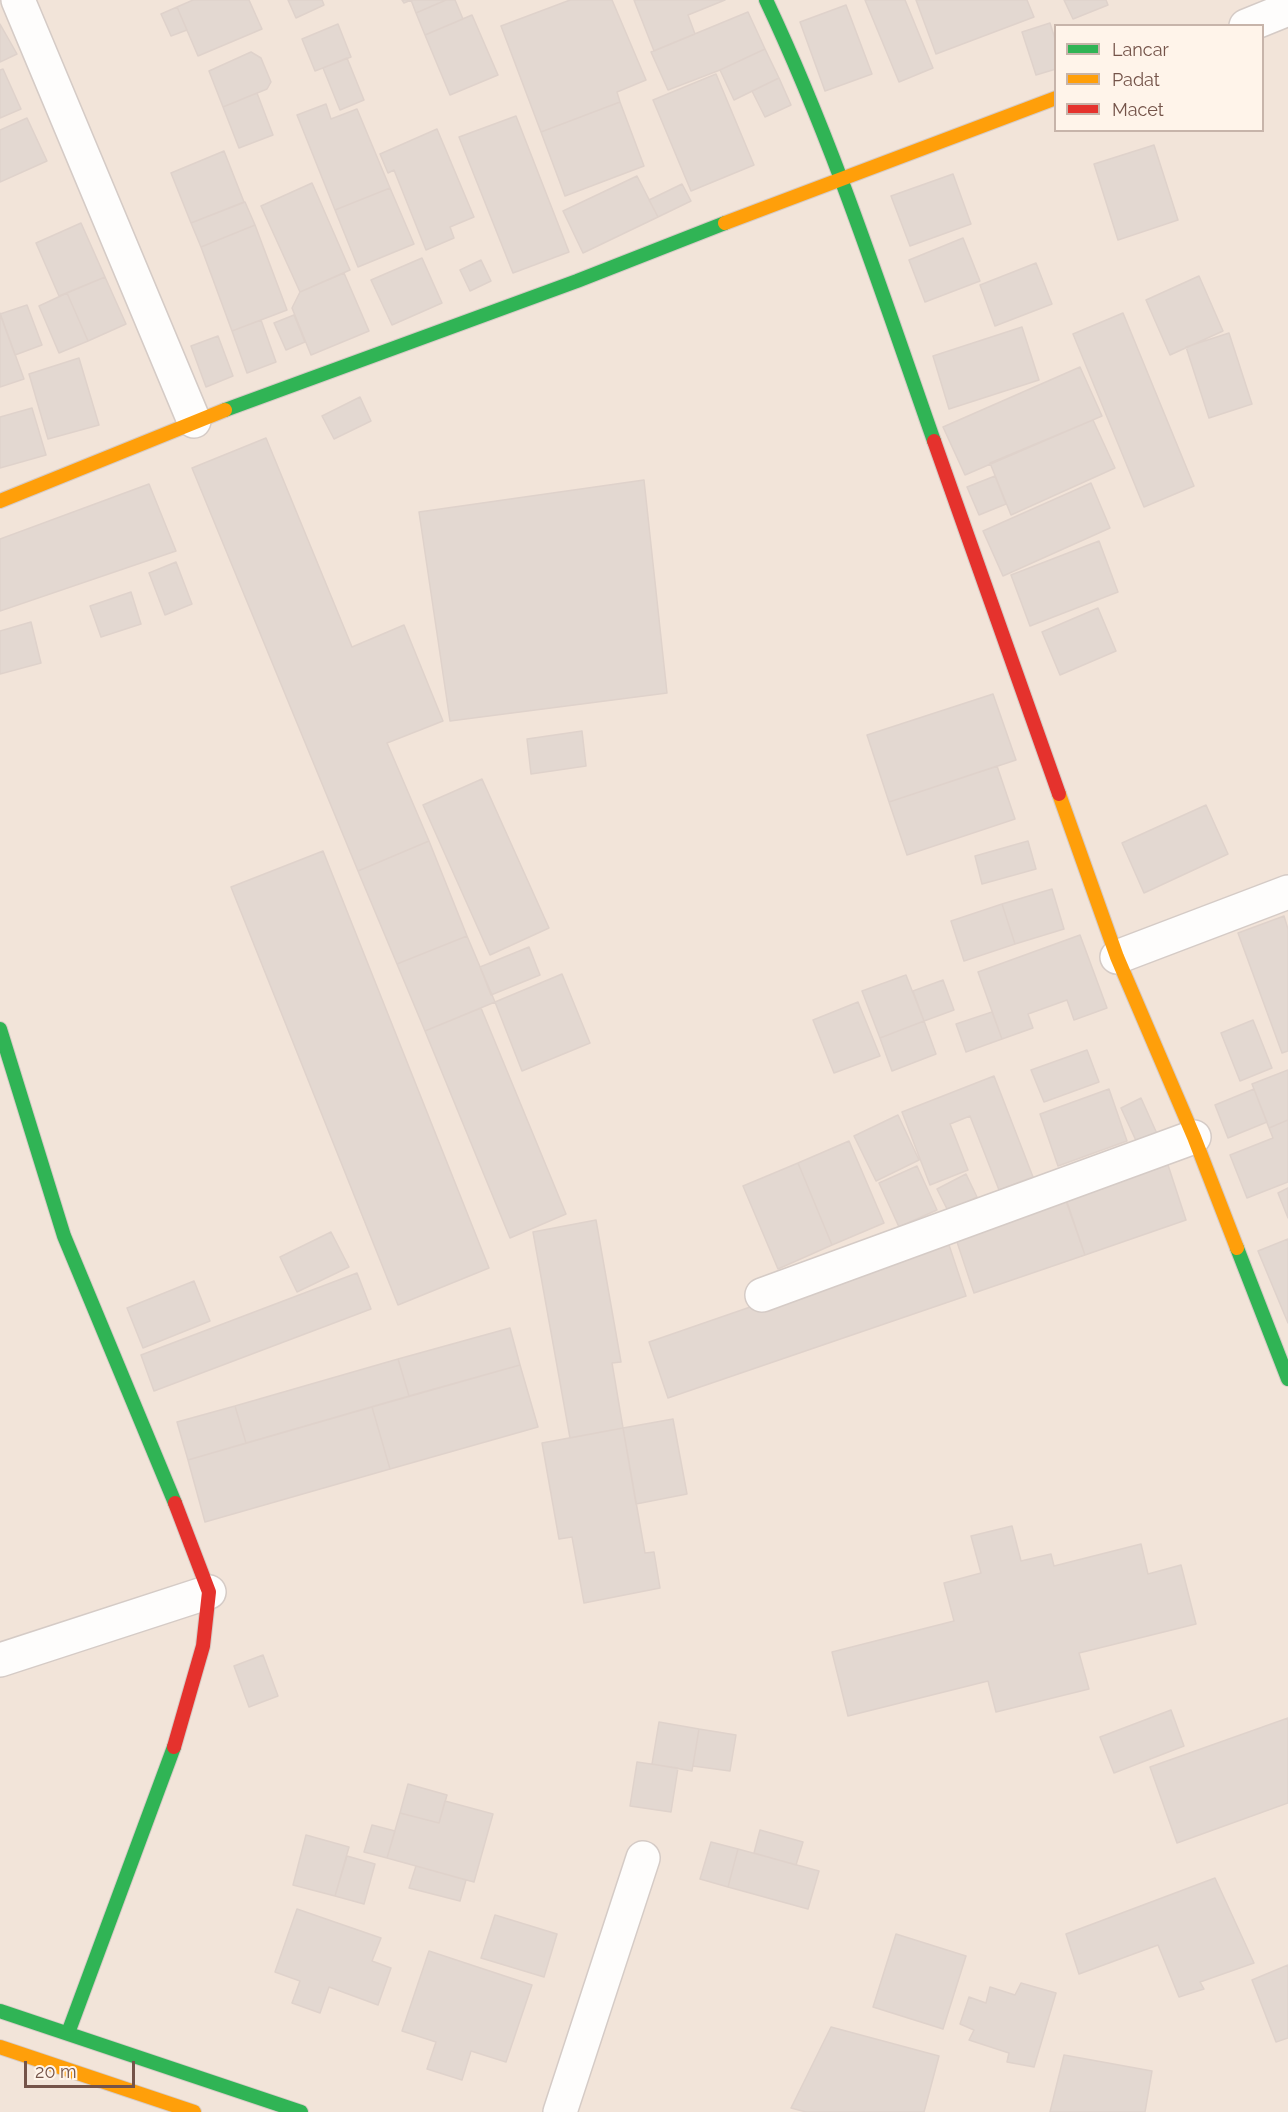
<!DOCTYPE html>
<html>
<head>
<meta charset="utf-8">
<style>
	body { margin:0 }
	#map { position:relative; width:1288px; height:2112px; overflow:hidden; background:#f6f0e9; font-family:Raleway,sans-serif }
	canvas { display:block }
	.legend { position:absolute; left:1054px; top:24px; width:210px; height:108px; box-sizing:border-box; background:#fff4ea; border:2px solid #c7b4aa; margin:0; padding:8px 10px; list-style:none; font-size:18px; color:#745349 }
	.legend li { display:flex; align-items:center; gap:12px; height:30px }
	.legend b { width:30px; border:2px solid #c7b4aa }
	.scale { position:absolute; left:24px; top:2061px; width:111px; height:27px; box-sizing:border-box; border:3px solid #745349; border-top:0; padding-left:8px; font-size:18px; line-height:21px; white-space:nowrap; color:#745349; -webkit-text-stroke:4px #fff4ea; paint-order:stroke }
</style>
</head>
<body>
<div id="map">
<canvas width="1288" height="2112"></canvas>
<ul class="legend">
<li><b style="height:8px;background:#30b455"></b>Lancar</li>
<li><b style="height:8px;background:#ff9f0a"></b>Padat</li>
<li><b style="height:8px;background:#e5322d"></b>Macet</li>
</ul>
<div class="scale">20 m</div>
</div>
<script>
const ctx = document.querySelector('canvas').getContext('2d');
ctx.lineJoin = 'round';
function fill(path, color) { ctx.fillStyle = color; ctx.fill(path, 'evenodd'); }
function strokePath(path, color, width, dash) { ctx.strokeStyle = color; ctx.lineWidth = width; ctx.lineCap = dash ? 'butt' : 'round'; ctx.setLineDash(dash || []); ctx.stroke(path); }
fill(new Path2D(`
	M0,0H1288V2112H0ZM1056,26H1262V130H1056Z`), '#f2e4d9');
const building = new Path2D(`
	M193,0H249L262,29L198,56L177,7Z
	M288,0H322L324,5L296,18Z
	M402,0H446L416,13L411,0L404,3Z
	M446,0H455L463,19L425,35L416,13Z
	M570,0H612L646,80L617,92L620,102L541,132L501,26Z
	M634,0H725L688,15L695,34L654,51Z
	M865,0H905L933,68L899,82Z
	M916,0H1027L1034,17L936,54Z
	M1064,0H1106L1108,5L1073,19Z
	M846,5L872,74L825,91L800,22Z
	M177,7L187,30L171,36L161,14Z
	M748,12L765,49L720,70L668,90L651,52Z
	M472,15L498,75L450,95L425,35Z
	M1050,23L1056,42V69L1036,75L1022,32Z
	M0,24L17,54L0,62Z
	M338,24L351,57L315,71L302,39Z
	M765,49L779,78L734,100L720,70Z
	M251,52L261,58L271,82L267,89L223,107L209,71Z
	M347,58L364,100L340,110L323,68Z
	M3,69L21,109L0,118V70Z
	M716,74L754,165L691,191L653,100Z
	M779,78L791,105L765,117L752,91Z
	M257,93L273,135L239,148L223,107Z
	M620,102L644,166L565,196L541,132Z
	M326,104L331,119L357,109L390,188L335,210L297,115Z
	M516,116L569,252L513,273L459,137Z
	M27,118L47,161L0,182V130Z
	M437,129L474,217L450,227L454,238L426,250L394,170L388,173L380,154Z
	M1154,145L1178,220L1118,240L1094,164Z
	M224,151L244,202L191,223L171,173Z
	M953,174L971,224L910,246L891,196Z
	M637,176L658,217L583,253L563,211Z
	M312,183L350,270L300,292L261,206Z
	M682,184L691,201L658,217L649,200Z
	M390,188L414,244L358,267L335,210Z
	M245,202L255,225L201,247L191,223Z
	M81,223L105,277L59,296L36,243Z
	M255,225L287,310L232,331L201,247Z
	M963,238L980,281L925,302L909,260Z
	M422,258L442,303L392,325L371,280Z
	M481,260L491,281L470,291L460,270Z
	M1036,263L1052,304L995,326L980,285Z
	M344,273L369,331L311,355L292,308L300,292Z
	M1199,276L1223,331L1170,355L1146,300Z
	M105,277L126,324L88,341L67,293Z
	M67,293L88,341L59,353L39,306Z
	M27,305L42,345L15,355L0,314Z
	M0,313L24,379L0,387Z
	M1123,313L1194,486L1144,507L1073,334Z
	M294,315L305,342L286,350L274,323Z
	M261,320L276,362L247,373L232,331Z
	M1022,327L1039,380L949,409L933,356Z
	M1229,333L1252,404L1209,418L1186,347Z
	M218,336L233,376L206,387L191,346Z
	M79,358L99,425L48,439L29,374Z
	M1080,367L1102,416L965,475L943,427Z
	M360,397L371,421L334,439L322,416Z
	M32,408L46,455L0,468V417Z
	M1093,420L1115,468L1011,515L990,463Z
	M266,438L352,647L404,625L443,721L387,743L429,841L358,871L192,468Z
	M995,476L1006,504L979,515L967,487Z
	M644,480L667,693L450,721L419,512Z
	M1091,483L1110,528L1003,576L983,531Z
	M149,484L176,551L0,611V539Z
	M1099,541L1118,592L1030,626L1011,575Z
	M176,562L192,604L165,615L149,573Z
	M131,592L141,624L101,637L90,606Z
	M1098,608L1116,651L1060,675L1042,632Z
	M31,622L41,663L0,674V631Z
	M993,694L1016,760L889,802L867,735Z
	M582,731L586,766L531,774L527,739Z
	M997,766L1015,819L907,855L889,802Z
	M482,779L549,928L490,955L423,805Z
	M1206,805L1228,854L1144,893L1122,843Z
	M429,841L467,936L397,964L358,871Z
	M1028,841L1036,869L982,884L975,856Z
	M323,851L489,1268L398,1305L231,887Z
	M1052,889L1064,929L1015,944L1002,904Z
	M1002,904L1015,944L964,961L951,921Z
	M1284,916L1288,929V1051L1282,1053L1238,933Z
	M1080,935L1107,1008L1074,1020L1067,1000L1028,1014L1033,1028L1002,1039L978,972Z
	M467,936L495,1002L425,1031L397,964Z
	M529,947L540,975L491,995L480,967Z
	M562,974L590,1043L522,1071L495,1002Z
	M906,975L924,1021L880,1038L862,991Z
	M943,980L954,1010L924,1021L913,991Z
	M858,1002L880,1056L834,1073L813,1020Z
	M481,1008L566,1214L510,1238L425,1031Z
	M992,1012L1002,1039L966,1052L956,1024Z
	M1253,1020L1272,1068L1240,1081L1221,1033Z
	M924,1021L936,1054L892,1071L880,1038Z
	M1087,1050L1099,1082L1044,1102L1031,1070Z
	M1288,1070V1120L1269,1128L1252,1084Z
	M994,1076L1033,1177L999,1190L970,1116L950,1124L968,1170L930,1185L902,1112Z
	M1109,1089L1127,1141L1058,1166L1040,1114Z
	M1254,1089L1267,1122L1228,1138L1215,1105Z
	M1141,1098L1158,1136L1138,1145L1121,1108Z
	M898,1115L919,1160L876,1181L854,1136Z
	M1288,1120V1182L1247,1198L1230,1155L1273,1138L1269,1128Z
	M849,1141L884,1223L832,1245L798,1163Z
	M798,1163L832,1245L778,1269L743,1186Z
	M1168,1165L1186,1220L1085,1255L1066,1199Z
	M917,1166L937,1210L899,1227L879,1183Z
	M966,1174L977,1197L948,1211L937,1189Z
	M1288,1188V1218L1278,1193Z
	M1066,1201L1085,1255L974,1293L956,1239Z
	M596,1220L621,1362L612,1363L623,1428L570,1438L533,1232Z
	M331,1232L349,1267L297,1292L280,1257Z
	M947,1239L966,1296L668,1398L649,1342Z
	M1288,1239V1323L1258,1251Z
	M357,1273L371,1309L154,1391L141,1355Z
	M194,1281L210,1321L143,1348L127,1308Z
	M510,1328L520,1365L409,1396L398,1359Z
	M398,1359L409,1396L246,1443L235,1406Z
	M520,1365L538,1427L390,1469L372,1407Z
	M235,1406L246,1443L188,1460L177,1422Z
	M372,1407L390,1469L205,1522L188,1460Z
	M673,1419L687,1494L636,1504L623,1428Z
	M623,1428L645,1553L654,1552L660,1588L584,1603L572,1537L559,1539L542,1443Z
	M1012,1526L1021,1561L1051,1554L1054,1566L1141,1544L1148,1574L1181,1565L1196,1624L1079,1653L1089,1689L996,1712L988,1681L848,1716L832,1652L954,1621L944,1583L981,1573L971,1536Z
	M263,1655L278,1696L249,1707L234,1666Z
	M1171,1710L1184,1746L1114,1773L1100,1737Z
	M1288,1718V1803L1177,1843L1150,1767Z
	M659,1722L699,1729L692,1771L652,1764Z
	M699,1729L736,1735L730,1771L693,1766Z
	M637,1762L678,1768L671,1812L630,1806Z
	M408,1784L447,1795L439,1823L400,1813Z
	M445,1801L493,1814L474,1882L387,1858L400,1813L439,1823Z
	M372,1825L395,1831L387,1858L364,1852Z
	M760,1830L803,1842L796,1865L754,1853Z
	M306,1835L349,1847L335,1896L293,1885Z
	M711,1842L738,1849L728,1887L700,1879Z
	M738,1849L819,1871L808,1909L728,1887Z
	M347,1856L375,1864L364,1904L335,1896Z
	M416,1866L466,1880L460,1901L409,1888Z
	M1215,1878L1254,1963L1200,1982L1204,1989L1179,1997L1158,1945L1079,1974L1066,1934Z
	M297,1909L381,1938L372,1961L391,1968L378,2005L329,1987L320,2013L292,2003L300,1981L275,1972Z
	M495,1915L557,1934L544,1977L481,1958Z
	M896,1934L966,1956L943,2029L873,2007Z
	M429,1951L532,1985L506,2062L471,2051L462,2080L427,2069L436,2042L402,2031Z
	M1288,1965V2038L1276,2042L1252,1980Z
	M1021,1983L1056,1993L1034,2067L1007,2062L1009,2053L969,2040L974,2030L960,2024L969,1997L986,2003L990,1987L1015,1995Z
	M831,2027L939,2056L924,2112H806L791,2108Z
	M1064,2055L1152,2071L1145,2112H1050Z`);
fill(building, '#e3d8d1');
strokePath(building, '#dfd2cb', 1.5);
const street = new Path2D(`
	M18,0L194,421
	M1246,26L1288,9
	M1117,957L1288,892
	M762,1295L1194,1137
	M0,1660L209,1592
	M560,2112L643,1858`);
const fast = new Path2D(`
	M766,0C833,142 882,293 934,441
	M225,410L577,281L725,223
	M0,1029L64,1236L175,1503
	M1237,1248L1288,1379
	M0,2011L301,2112
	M68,2033L174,1747`);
const slow = new Path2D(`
	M725,223L1056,98
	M0,501L225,410
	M1059,794L1117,957L1194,1137L1237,1248
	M0,2047L194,2112`);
const jam = new Path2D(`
	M934,441L1059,794
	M174,1747L203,1646L209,1592L175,1503`);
strokePath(street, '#d5cbc6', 36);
strokePath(fast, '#d6cbc6', 16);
strokePath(slow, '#d6cbc6', 16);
strokePath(jam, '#d6cbc6', 16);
strokePath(street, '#fefdfc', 33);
strokePath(fast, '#30b455', 14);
strokePath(slow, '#ff9f0a', 14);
strokePath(jam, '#e5322d', 14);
</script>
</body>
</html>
